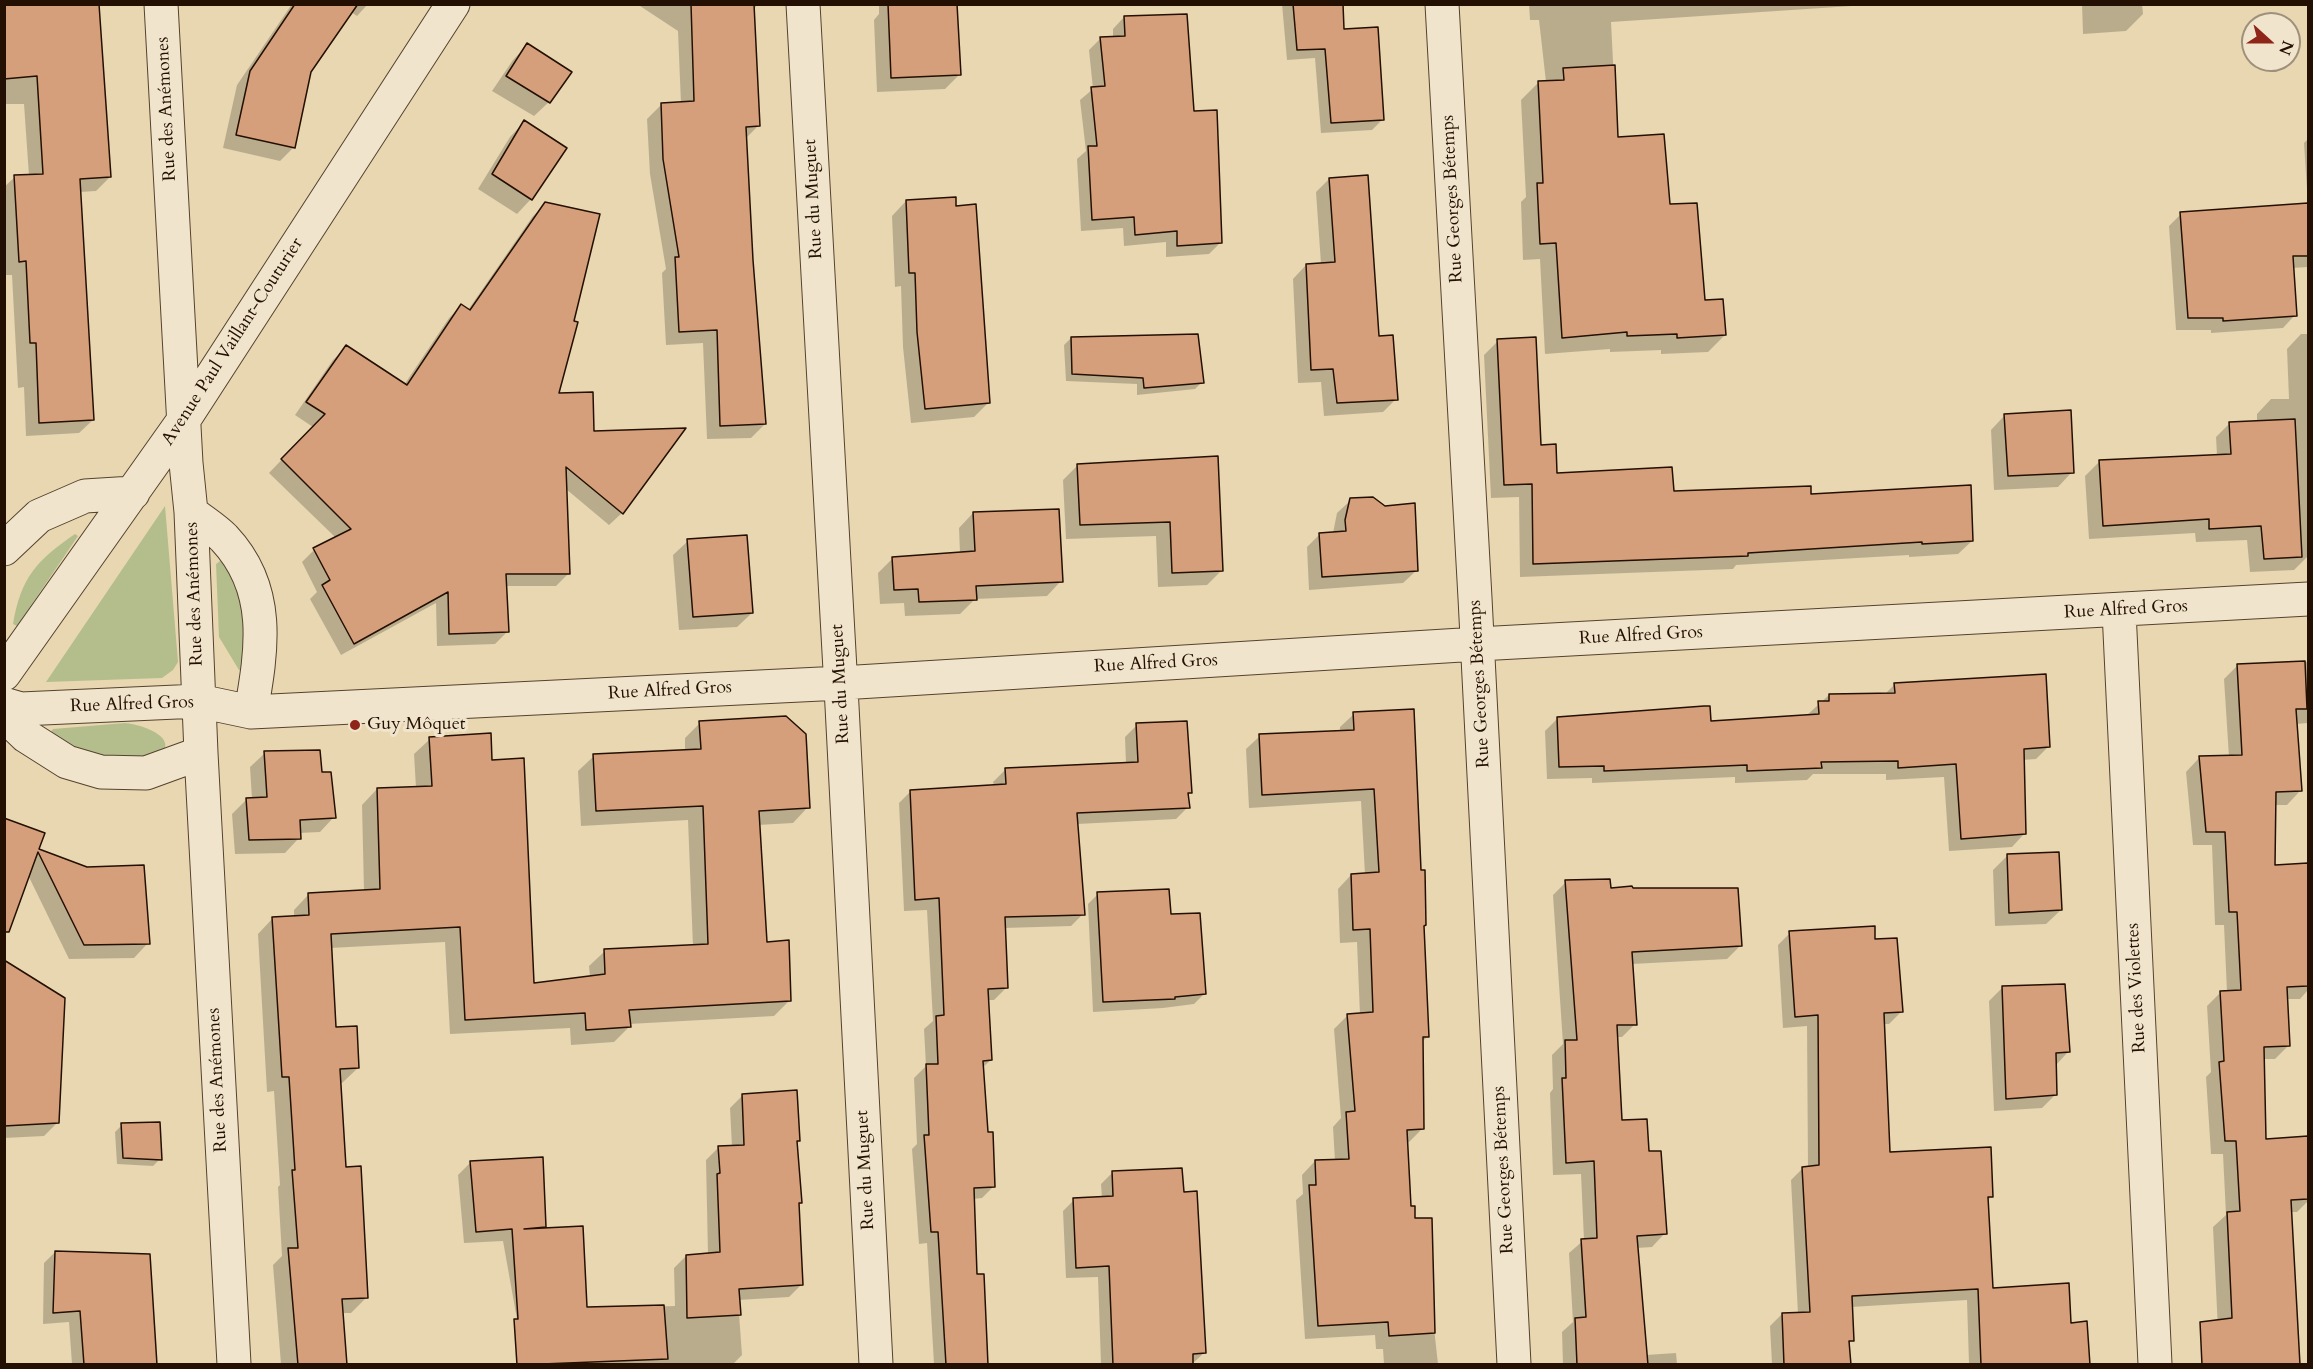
<!DOCTYPE html>
<html>
<head>
<meta charset="utf-8">
<style>
	body { margin:0 }
	#map { position:relative; width:2313px; height:1369px; overflow:hidden; background:#e8d7b1; font-family:Cardo,serif }
	canvas { display:block }
	.frame { position:absolute; inset:0; border:6px solid #241002; pointer-events:none }
	.north { position:absolute; left:2241px; top:12px; width:60px; height:60px; box-sizing:border-box; background:#f0e5cc; border:2px solid #9e907b; border-radius:50%; rotate:111deg; font-size:16px; font-weight:700; line-height:24px; text-align:center; color:#241002 }
	.north::after { content:''; display:block; margin:auto; width:21px; height:27px; background:#8f2418; clip-path:polygon(50% 0,100% 100%,50% 72%,0 100%) }
</style>
</head>
<body>
<div id="map">
<canvas width="2313" height="1369"></canvas>
<div class="frame"></div>
<div class="north">N</div>
</div>
<script>
const ctx = document.querySelector('canvas').getContext('2d');
ctx.lineJoin = 'round';
function fill(path, color) { ctx.fillStyle = color; ctx.fill(path, 'evenodd'); }
function strokePath(path, color, width, dash) { ctx.strokeStyle = color; ctx.lineWidth = width; ctx.lineCap = dash ? 'butt' : 'round'; ctx.setLineDash(dash || []); ctx.stroke(path); }
function drawText(font, color, halo, rows, align = 'center') {
  ctx.font = font + ' Cardo,serif'; ctx.lineWidth = 6; ctx.setLineDash([]); ctx.textBaseline = 'middle'; ctx.strokeStyle = halo; ctx.fillStyle = color; for (const [text, x, y, turn = 0] of rows) {
    ctx.save(); ctx.translate(x, y); ctx.rotate((+turn || 0) * Math.PI / 180); ctx.textAlign = isNaN(turn) ? turn : align; if (halo) ctx.strokeText(text, 0, 0); ctx.fillText(text, 0, 0); ctx.restore();
  }
}
fill(new Path2D(`
	M165,506L178,662L173,670L162,678L46,682Z
	M75,534L78,536L17,626L13,624C21,577 37,560 75,534Z
	M220,561L225,564L246,606L245,672L239,670L219,637L216,564Z
	M125,723C139,724 179,736 161,755L111,762L85,754L50,733L53,729Z`), '#b4be8d');
fill(new Path2D(`
	M292,4H368L357,16L351,12L310,72L294,147L280,161L223,148L237,85Z
	M637,4H758L753,10L758,126L745,139L752,261L765,424L751,438L707,439L703,343L666,345L662,273L666,269L650,174L647,119L661,105L681,104L678,31Z
	M879,4H955L960,74L945,89L877,92L874,20L879,14Z
	M1282,4H1341L1342,30L1382,120L1372,130L1321,133L1315,58L1287,60Z
	M1529,4H1882L1611,22L1617,139L1668,206L1704,301L1725,335L1708,352L1661,354V350L1610,352V349L1545,354L1540,259L1523,260L1521,202L1526,197L1521,100L1538,83L1546,82L1539,20H1530Z
	M2082,4H2142L2143,14L2126,31L2083,34Z
	M4,7L110,177L96,191L79,192L93,420L79,433L26,436L24,387L18,388L12,275H6L4,187L15,177L29,176L24,104H4Z
	M1124,17L1193,113L1221,242L1209,254L1166,257V242L1124,246L1123,228L1081,231L1077,159L1086,151L1080,100L1093,89L1089,50L1100,39L1113,38V29Z
	M527,45L549,102L534,116L492,91L513,60Z
	M524,122L531,199L517,214L478,189L510,137Z
	M2308,139V267L2292,268L2295,315L2283,328L2211,333V330H2176L2169,226L2181,214L2308,205L2304,143Z
	M1329,179L1396,399L1383,412L1324,416L1321,382L1298,383L1293,279L1306,265L1321,264L1316,192Z
	M906,201L989,402L974,417L911,423L903,347L901,286L895,287L892,216Z
	M546,204L572,322L557,395L592,433L622,513L609,525L566,489L569,573L556,586H505L508,631L495,644L437,646L436,603L341,655L310,599L317,592L302,562L314,550L336,538L269,473L313,427L295,415L333,360L346,347L404,385L449,318L461,306L468,310L533,216Z
	M2301,334H2308V556L2294,570L2250,572L2247,540L2196,542L2195,533L2089,539L2085,476L2100,461L2217,456L2216,437L2230,423L2257,422V414L2271,399H2289L2287,349Z
	M1071,338L1202,382L1195,389L1137,395V384L1066,381L1064,345Z
	M1498,341L1539,446L1556,474L1673,493L1809,495L1972,541L1958,554L1909,557V555L1736,565L1733,569L1520,577L1519,497L1491,498L1484,355Z
	M2005,415L2072,472L2058,487L1994,490L1991,430Z
	M1216,457L1222,570L1207,585L1158,587L1156,536L1066,539L1063,480L1078,465Z
	M1351,500L1417,570L1403,583L1309,590L1307,547L1320,534L1333,533L1337,513Z
	M973,513L1061,581L1047,596L975,599L960,614L905,616L904,603L880,604L878,573L893,558L960,553L959,528Z
	M688,541L752,613L737,627L679,630L673,555Z
	M2308,662V723L2296,724L2300,791L2287,805H2274V866L2307,865L2308,990L2300,999H2287L2289,1045L2275,1059H2263L2264,1140L2308,1138V1201L2297,1212H2290L2299,1363L2218,1330L2213,1227L2226,1215L2223,1154H2211L2206,1077L2211,1072L2207,1006L2221,992H2227L2224,925H2215L2212,845H2193L2186,772L2199,758L2229,757L2224,679L2237,666Z
	M1895,684L2049,746L2036,759L2022,760L2024,834L2012,847L1949,851L1944,777L1886,780V774H1813L1807,780L1735,783V777L1592,783V778L1547,779L1545,731L1557,719L1710,723L1806,716L1829,695H1884Z
	M1354,714L1423,927L1428,1036L1422,1042L1423,1128L1409,1142H1406L1409,1208L1414,1219L1433,1319L1438,1364H1384L1383,1349H1376L1375,1335L1305,1339L1296,1200L1303,1194L1302,1175L1315,1161H1335L1333,1127L1341,1118L1334,1029L1348,1015H1360L1357,942L1340,943L1338,889L1351,875H1365L1361,801L1249,808L1246,749L1260,736L1340,732V727Z
	M700,723L808,807L793,823L758,825L766,943L790,1000L774,1016L629,1024V1027L614,1042L571,1045L570,1028L450,1034L445,942L330,948L334,1029L358,1068L342,1083L339,1084L345,1169L367,1297L351,1313H342L346,1364H281L273,1265L282,1256L278,1187L280,1185L274,1091L267,1092L258,934L273,918L294,917V910L309,894L364,891L362,805L377,789L416,788L414,754L430,739L491,761L532,985L590,977L589,966L605,951L693,947L688,820L581,826L578,771L594,756L685,751V738Z
	M1137,725L1190,792L1187,796L1188,807L1176,819L1077,824L1083,914L1071,926L1004,928L1006,988L994,1000H987L991,1060L982,1068L986,1133L994,1186L982,1198L973,1199L976,1276L986,1364H934L927,1243L919,1244L912,1149L917,1144L914,1078L926,1066L924,1029L933,1021L927,910L904,911L899,803L911,791L994,786L993,782L1005,770L1126,764L1125,737Z
	M265,753L320,774L334,817L320,832L299,833V838L285,853L235,854L232,814L247,799H252L250,767Z
	M38,850L148,943L134,958L69,959L28,875Z
	M2007,856L2061,910L2046,924L1995,926L1993,870Z
	M1566,882L1610,890L1741,945L1727,959L1632,964L1635,1024L1622,1037H1616L1620,1122L1648,1153L1665,1233L1652,1247L1637,1248L1646,1355L1676,1353L1677,1364H1563L1562,1332L1573,1322L1569,1253L1584,1240L1581,1174L1553,1175L1550,1093L1553,1089L1552,1055L1563,1044L1553,895Z
	M1098,894L1169,916L1204,994L1194,1004L1163,1008L1093,1012L1088,904Z
	M1790,933L1874,941L1901,1012L1889,1024H1883L1889,1153L1992,1196L1987,1201L1992,1289L2047,1364H1969L1967,1300L1851,1307L1852,1340L1848,1345L1850,1364H1772L1770,1326L1782,1314H1798L1791,1180L1803,1168H1808L1807,1026L1783,1028L1778,945Z
	M4,981L57,1123L44,1136L4,1138Z
	M2002,988L2068,1052L2056,1065L2055,1095L2042,1108L1994,1111L1989,1001Z
	M742,1096L798,1140L795,1144L801,1203L798,1206L801,1285L789,1297L738,1300L742,1355L733,1364H525L503,1241L464,1243L458,1175L470,1163L545,1227L542,1229L585,1309L675,1306L674,1268L686,1256L708,1255L706,1160L718,1148L732,1147L730,1108Z
	M122,1125L160,1159L153,1166L117,1164L115,1132Z
	M1112,1173L1205,1352L1192,1364H1101L1098,1277L1066,1278L1063,1211L1074,1200L1102,1198L1101,1184Z
	M55,1252L156,1364H72L69,1322L43,1324L44,1263Z`), '#0003');
const building = new Path2D(`
	M4,4H99L111,177L80,179L94,420L39,423L36,343H30L26,261L19,262L14,175L43,174L37,76L4,79Z
	M295,4H358L311,72L295,148L236,135L250,71Z
	M691,4H754L760,126L746,127L753,260L766,424L720,426L717,330L679,332L675,257H679L663,159L661,103L694,101Z
	M888,4H957L961,75L891,78Z
	M1293,4H1343L1344,29L1378,27L1384,120L1331,123L1325,49L1297,50Z
	M1187,14L1194,111L1217,110L1222,243L1177,246V231L1135,235L1134,217L1092,220L1088,146H1097L1091,87L1105,86L1100,37L1125,36L1124,16Z
	M527,43L572,72L550,103L506,76Z
	M1615,65L1618,137L1664,134L1670,204L1697,203L1705,300L1723,299L1726,335L1677,338V334L1627,336V332L1562,338L1556,243L1540,244L1537,183H1543L1538,81L1564,80L1563,68Z
	M524,120L567,148L532,200L492,174Z
	M1368,175L1379,336L1393,335L1398,400L1337,403L1333,369L1311,370L1306,264L1335,262L1329,178Z
	M956,197V206L976,204L990,403L925,409L917,332L915,273H909L906,200Z
	M545,202L600,214L574,321L578,322L559,393L593,392L594,431L686,428L623,514L566,467L570,574H506L509,632L449,634L448,592L354,644L322,585L330,580L313,548L351,529L281,459L325,414L306,402L346,345L407,385L461,304L470,310Z
	M2308,203V256H2293L2297,316L2223,321V318H2188L2180,212Z
	M1198,334L1204,383L1144,388L1143,378L1072,374L1071,337Z
	M1536,337L1541,445L1556,444L1557,473L1672,467L1674,491L1811,486V494L1971,485L1973,541L1922,544V542L1748,553V556L1533,564L1532,484L1504,485L1497,339Z
	M2071,410L2074,473L2008,476L2004,414Z
	M2295,419L2302,557L2264,559L2261,526L2209,529V519L2103,526L2099,460L2231,454L2229,422Z
	M1218,456L1223,571L1172,573L1170,522L1080,525L1077,464Z
	M1373,497L1385,506L1415,503L1418,571L1322,577L1319,533L1346,531L1345,520L1350,498Z
	M1059,509L1063,582L976,586L977,600L919,602L918,589L894,590L892,557L975,551L973,512Z
	M747,535L753,613L693,617L687,539Z
	M2305,661L2307,709H2296L2302,791L2276,792L2275,865L2308,863V986L2287,987L2290,1046L2264,1047L2266,1139L2308,1136V1199L2291,1200L2300,1365H2202L2200,1322L2232,1318L2227,1212L2240,1211L2236,1141H2225L2219,1062L2224,1061L2220,991L2241,990L2237,912H2229L2225,832H2206L2199,756L2242,755L2237,664Z
	M2046,674L2050,747L2024,749L2026,834L1961,839L1956,764L1898,768V761L1821,762L1822,768L1747,771V765L1604,771V766L1559,767L1557,717L1704,706H1710L1711,721L1819,714L1818,701H1829V694L1895,693L1894,683Z
	M1414,709L1421,870H1425L1426,925L1424,926L1429,1037H1423L1424,1129L1407,1130L1411,1206H1415V1218H1432L1435,1333L1389,1336L1388,1322L1318,1326L1309,1185H1316L1315,1160L1349,1159L1346,1112L1355,1111L1347,1014L1373,1012L1370,929L1353,930L1351,874L1379,872L1374,789L1262,795L1259,734L1354,730L1353,712Z
	M786,716L806,734L810,808L759,811L767,942L789,940L791,1001L629,1010L631,1027L586,1030L585,1013L465,1020L460,927L331,934L336,1027L357,1026L359,1068L340,1069L346,1167L361,1166L368,1298L342,1299L347,1365H298L288,1248H298L292,1170H295L289,1077H282L272,917L309,915L308,893L380,889L377,788L432,786L429,737L491,733L492,760L524,758L534,983L605,974L604,949L708,944L703,806L596,811L593,754L701,749L699,721Z
	M1187,721L1192,793H1188L1190,808L1077,813L1085,915L1005,917L1008,988L988,989L992,1060L983,1061L988,1132H993L995,1187L974,1188L977,1274H984L988,1365H946L938,1232H931L924,1135H929L926,1064H938L936,1016L944,1015L939,898L915,900L910,790L1006,784L1005,768L1138,762L1136,723Z
	M320,750L322,772H331L336,818L300,820L301,839L249,840L246,798L267,797L264,751Z
	M4,818L45,833L39,849L87,867L144,865L150,944L84,945L38,852L9,932H4Z
	M2059,852L2062,910L2009,913L2007,854Z
	M1610,879L1611,888L1632,886L1633,888H1738L1742,946L1632,952L1637,1025H1617L1622,1120L1647,1119L1649,1151H1661L1667,1234L1637,1236L1648,1365H1577L1575,1318L1586,1317L1581,1239L1597,1238L1594,1161L1566,1163L1562,1078H1566L1565,1040H1577L1565,880Z
	M1169,889L1171,914L1200,913L1206,994L1175,997V999L1103,1002L1097,892Z
	M1875,926V939L1897,938L1903,1012L1884,1013L1890,1152L1991,1147L1993,1197H1988L1993,1288L2069,1283L2071,1323L2087,1321L2090,1365H1981L1978,1289L1852,1296L1854,1341H1849L1851,1365H1784L1782,1313L1810,1312L1802,1167L1819,1165L1818,1015L1795,1017L1789,931Z
	M4,960L65,998L59,1123L4,1126Z
	M2065,984L2070,1052L2056,1053L2057,1095L2006,1099L2002,986Z
	M797,1090L800,1141H797L802,1203H799L803,1285L739,1289L741,1315L687,1318L686,1255L720,1252L717,1174L720,1173L718,1146L744,1145L742,1094Z
	M160,1122L162,1160L123,1158L121,1123Z
	M543,1157L546,1227L524,1229L583,1226L587,1307L664,1305L668,1359L517,1365L514,1319H518L512,1229L476,1232L470,1161Z
	M1182,1168L1184,1192L1197,1191L1206,1353L1193,1354V1365H1113L1109,1266L1076,1268L1073,1198L1113,1196L1112,1171Z
	M55,1251L150,1254L157,1365H84L80,1311L53,1313Z`);
fill(building, '#d69f7b');
strokePath(building, '#241002', 1.5);
const minor = new Path2D(`
	M161,4L186,463L191,512L201,753L234,1364
	M803,4L842,706L876,1364
	M1442,4L1475,598L1514,1364
	M191,512C202,521 214,528 224,538C272,589 262,649 251,712
	M4,549L39,516L85,496L133,493
	M2119,611L2155,1364
	M4,674L183,421L453,4
	M4,704L21,709L199,701L251,712L841,683L1478,644L2308,599
	M4,715L26,736L67,762L101,772L146,773L201,753`);
strokePath(minor, '#55422e', 35);
strokePath(minor, '#f0e5cc', 33);
for (const [x, y, r, color] of [
	[355,725,6,"#8f2418"]
]) { const dot = new Path2D(); dot.arc(x, y, r, 0, 2 * Math.PI); ctx.fillStyle = color; ctx.fill(dot); strokePath(dot, '#f0e5cc', 2); }
drawText('18px', '#241002', '#f0e5cc', [
	["Rue des Anémones",167,109,-93],
	["Rue du Muguet",814,199,-93],
	["Rue Georges Bétemps",1453,199,-93],
	["Avenue Paul Vaillant-Couturier",233,342,-57],
	["Rue des Anémones",195,594,-92],
	["Rue Alfred Gros",2126,610,-3],
	["Rue Alfred Gros",1641,636,-3],
	["Rue Alfred Gros",1156,664,-3],
	["Rue du Muguet",841,684,-93],
	["Rue Georges Bétemps",1480,684,-93],
	["Rue Alfred Gros",670,691,-3],
	["Rue Alfred Gros",132,705,-2],
	["Rue des Violettes",2137,988,-93],
	["Rue des Anémones",218,1080,-93],
	["Rue du Muguet",866,1170,-93],
	["Rue Georges Bétemps",1504,1170,-93]
]);
drawText('18px', '#241002', '#f0e5cc', [
	["Guy Môquet",367,725]
], 'left');
</script>
</body>
</html>
